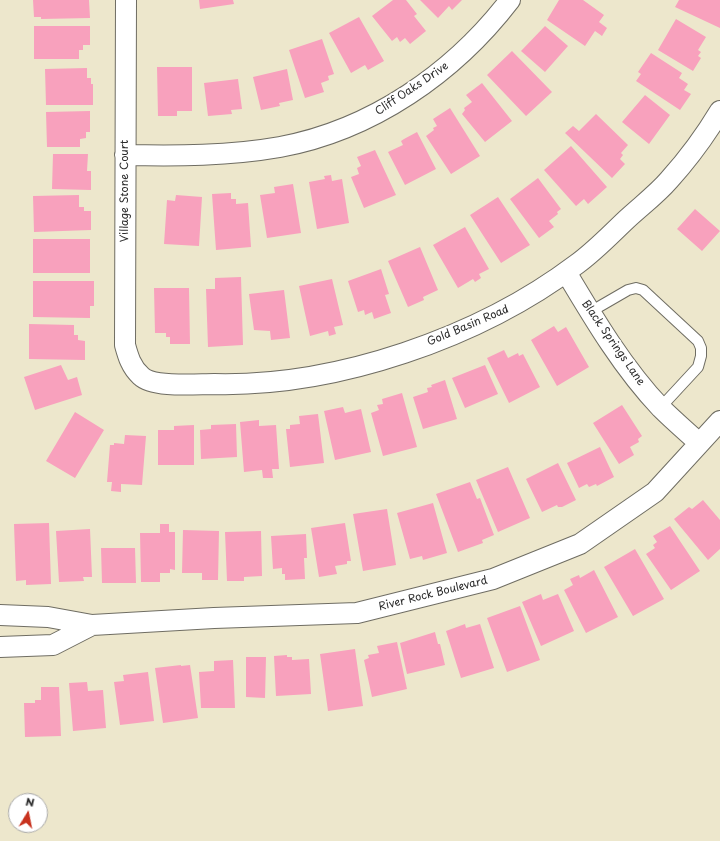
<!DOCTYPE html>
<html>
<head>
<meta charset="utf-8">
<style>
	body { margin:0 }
	#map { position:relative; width:720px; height:841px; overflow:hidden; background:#ede7cc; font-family:"Playpen Sans",sans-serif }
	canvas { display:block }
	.north { position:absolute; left:8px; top:793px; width:40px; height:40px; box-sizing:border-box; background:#fff; border:1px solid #aaa; border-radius:50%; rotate:10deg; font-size:11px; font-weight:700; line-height:16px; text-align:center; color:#2b2b2b }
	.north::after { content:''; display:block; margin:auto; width:14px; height:18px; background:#c8321e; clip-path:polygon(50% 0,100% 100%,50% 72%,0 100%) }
</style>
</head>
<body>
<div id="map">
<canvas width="720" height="841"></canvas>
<div class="north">N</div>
</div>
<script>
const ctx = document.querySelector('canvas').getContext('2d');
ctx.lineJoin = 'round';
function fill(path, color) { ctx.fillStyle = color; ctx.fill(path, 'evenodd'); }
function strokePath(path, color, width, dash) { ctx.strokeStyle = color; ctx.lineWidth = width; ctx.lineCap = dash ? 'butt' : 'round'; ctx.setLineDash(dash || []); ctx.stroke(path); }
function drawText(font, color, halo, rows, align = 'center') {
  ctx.font = font + ' "Playpen Sans",sans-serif'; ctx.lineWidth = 4; ctx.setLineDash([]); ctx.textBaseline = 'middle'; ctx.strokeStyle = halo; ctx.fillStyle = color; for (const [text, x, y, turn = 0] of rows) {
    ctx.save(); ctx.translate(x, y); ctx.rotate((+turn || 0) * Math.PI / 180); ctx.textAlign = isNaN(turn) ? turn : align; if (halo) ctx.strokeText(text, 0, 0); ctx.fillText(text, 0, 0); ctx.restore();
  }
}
fill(new Path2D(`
	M33,0H89L90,18L41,19V17H34Z
	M199,0H233L234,4L200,9Z
	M393,0H406L417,14L414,16L426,31L410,44L405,38L400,42L397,37L392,41L372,16Z
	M420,0H462L452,10L449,6L438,18Z
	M559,0H583L604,15L599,22L607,28L602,36L595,31L585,46L547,20Z
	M679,0H720V28L675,7Z
	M359,17L384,61L368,70L365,65L351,73L329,33Z
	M676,19L706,37L698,50L701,52L698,56L701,58L693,71L658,50Z
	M34,26H90V45H83V50H79V59H34Z
	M545,26L568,46L545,72L521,51Z
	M322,39L334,74L328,76L329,80L321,83L324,92L305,98L289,50Z
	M512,51L552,92L526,116L487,75Z
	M651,53L682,73L679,78L688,84L684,90L691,94L680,110L636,81L641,74L638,72Z
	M157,67H192V111H177V116H158Z
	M87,68V78H91V84H93V105H46L45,69Z
	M287,69L293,100L279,103L280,106L261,110L253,77Z
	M238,79L242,109L231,110L232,114L208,116L204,83Z
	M482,83L512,121L485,142L462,114L465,110L464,108L472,102L466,95Z
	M645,95L670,115L649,144L622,122Z
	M450,108L480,156L451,174L426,136L434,130L433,128L437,126L433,119Z
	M90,111V132H86V138L80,139V147H47L46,112Z
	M596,114L628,145L621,153L623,155L620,159L625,164L612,178L565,133L573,126L579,131Z
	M417,132L436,169L405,185L388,152L403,145L401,141L404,139Z
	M571,146L607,187L588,204L584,199L576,206L544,170Z
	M375,150L396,195L364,208L351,177L359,174L357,168L361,166L357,157Z
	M53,154H88L87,171H91V190L52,189Z
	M331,175L332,181L342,179L349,223L317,229L309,182L325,179L324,176Z
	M538,178L561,209L557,212L558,214L549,221L554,227L539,238L510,199Z
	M293,184L301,233L267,238L260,195L275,193L274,187Z
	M231,193V199H236V204L248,203L251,247L216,250L212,194Z
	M79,195V207H84V211H91V230L34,232L33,196Z
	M176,195L202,197L199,246L164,244L167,200L175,201Z
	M498,197L530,245L501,263L470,215Z
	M695,209L720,231L702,251L677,229Z
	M465,227L489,269L479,274L481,278L475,282L473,279L458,288L433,245Z
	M33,239H90V273H33Z
	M420,247L438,290L423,297L424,300L408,307L388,261Z
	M381,269L389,294L385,295L391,313L374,319L372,312L365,315L364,310L358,312L348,281Z
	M241,277L243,345L208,347L206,289H215V278Z
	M332,279L343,325L334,327L336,334L329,336L328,331L310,336L299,286Z
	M33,281H94V306H90V318L33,317Z
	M154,288H189L190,344H170V337H166V333H155Z
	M284,290L290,338L271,340L270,331L254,330L249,294Z
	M29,324L74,325V335H78V340L85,341V360L29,359Z
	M554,326L558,332L566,327L589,367L557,386L531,340Z
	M504,350L508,358L518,353L519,356L523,354L540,387L509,403L487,358Z
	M61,365L68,380L77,377L82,395L35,410L24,377Z
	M485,365L498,394L465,408L452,378Z
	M445,380L457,419L423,429L413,397L428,392L427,388L432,387L431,385Z
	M402,393L417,447L383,456L371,413L379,410L377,405L383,404L382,399Z
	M622,405L642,436L638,439L639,442L630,447L634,455L619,464L593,423Z
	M343,407L345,413L361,409L371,452L335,460L324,411Z
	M75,412L104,430L75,478L46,461Z
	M318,414L324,463L290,467L286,429H290V425L300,424L299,416Z
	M259,420V426L276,425L279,469H272L273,478H263L262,470L244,472L240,422Z
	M236,424L237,457L201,459L200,430L211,429V425Z
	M194,425V465H158V430H174V426Z
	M125,435L146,436L142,485L121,484V492L111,491L112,482H107L110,445H114V443L124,444Z
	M600,447L614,477L597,486L596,484L589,487L587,484L579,488L567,463Z
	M558,463L576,500L562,507H558L557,505L542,512L526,479Z
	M508,467L530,518L498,532L476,480Z
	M470,482L477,499L480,498L494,535L482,540L483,543L458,552L436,494Z
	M703,500L720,520V549L708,560L674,519L689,507L692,509Z
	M433,503L447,553L423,560L422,556L410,559L397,513Z
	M387,509L396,565L363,571L353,514Z
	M49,523L51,584L26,585V580L16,581L14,524Z
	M345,523L351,561H347V564L335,566L337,574L319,577L311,528Z
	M160,524H169V532H175V570L170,569V573H160V582H141L140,533H160Z
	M670,526L700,571L671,590L646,554L655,548L653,545L657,542L653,536Z
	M90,529L92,577H83L84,581L59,582L56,531Z
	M183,530L219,531L218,580H202V573H182Z
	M261,531L262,576L244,577V581H227L225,532Z
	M306,534L307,558H304L305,579L285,580V574H282V568L273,569L271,536Z
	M101,548H135L136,583H102Z
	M635,549L664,599L633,616L604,567Z
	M594,570L618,617L586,633L564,590L573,585L570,579L579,575L580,578Z
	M541,594L543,600L558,594L574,631L541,646L522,602Z
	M520,606L540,660L507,672L487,618Z
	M465,624L466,628L480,624L494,668L461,678L446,631Z
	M435,632L438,644H440L445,665L407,674L400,643Z
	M397,642L407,689L372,697L364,660L369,658L368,655L379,653L377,646Z
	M355,649L363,706L328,711L320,654Z
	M287,655V657H292V660L309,659L311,694L276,696L274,656Z
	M246,657H266L265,698L246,697Z
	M233,660L235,708H201L199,672L214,671V661Z
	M181,665V666L190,665L198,718L163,723L155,668Z
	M148,672L154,721L120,725L114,682L124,681L123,675Z
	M87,682L88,691L103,690L106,728L73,731L69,683Z
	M41,687H59L61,736L25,737L24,703H35V700H41Z`), '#f8a1bd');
const lane = new Path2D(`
	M590,312L628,290L636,288L643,290L698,341L701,348V356L698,367L661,407`);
const street = new Path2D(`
	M126,0L125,345C128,356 131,367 141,376C153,388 196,384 214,384C336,387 479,338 577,264C595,251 611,234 627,219C641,206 657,194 669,180C688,159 705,136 720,111
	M125,155C177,156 229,156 280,147C372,130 454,73 510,0
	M566,272C594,319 623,368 661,408C673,420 687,432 699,443
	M0,615L48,617L92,625L214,618L357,613L493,579L580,544L655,492L720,421
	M0,647L53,645L92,625`);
strokePath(lane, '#6f6d63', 12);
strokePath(street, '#6f6d63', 22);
strokePath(lane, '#fff', 10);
strokePath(street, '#fff', 20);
drawText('11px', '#2b2b2b', '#fff', [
	["Cliff Oaks Drive",412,89,-34],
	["Village Stone Court",125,191,-90],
	["Gold Basin Road",468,326,-23],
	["Black Springs Lane",613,343,55],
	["River Rock Boulevard",433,594,-14]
]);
</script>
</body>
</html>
